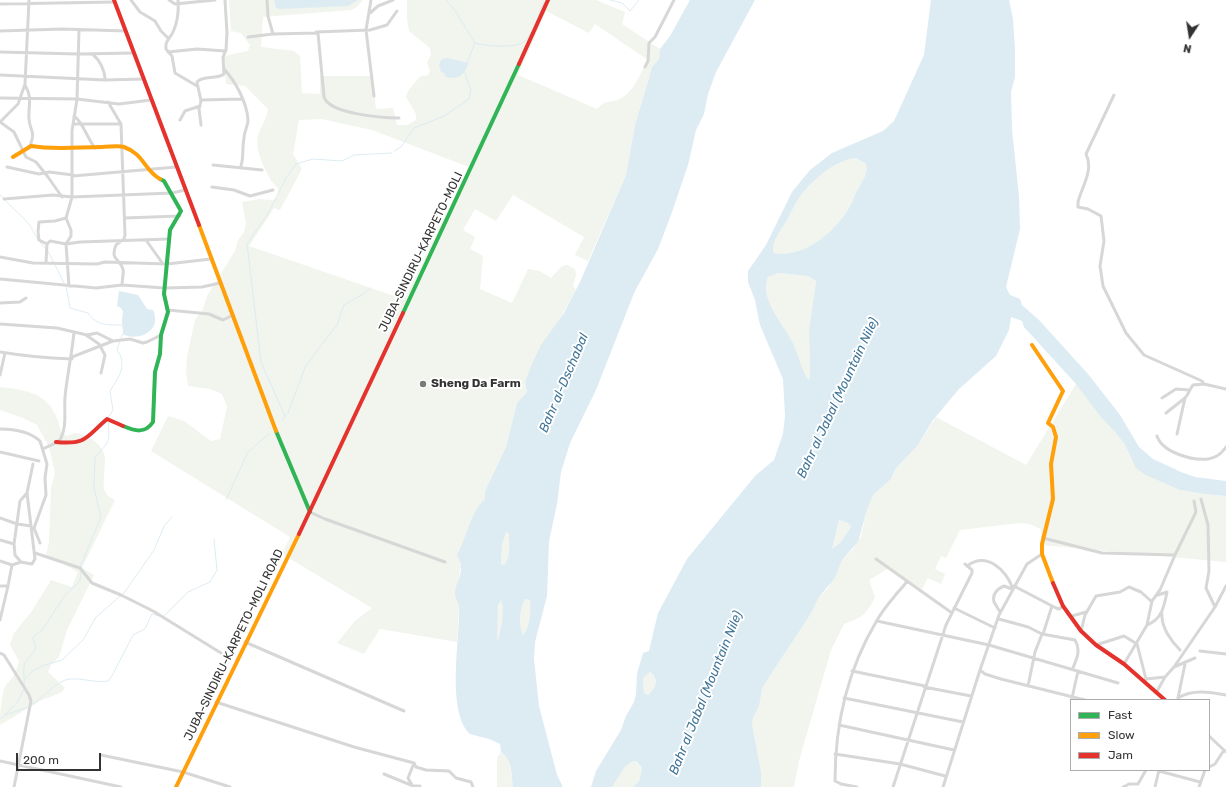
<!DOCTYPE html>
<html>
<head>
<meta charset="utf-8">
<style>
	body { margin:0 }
	#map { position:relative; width:1226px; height:787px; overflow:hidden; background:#fff; font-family:Rubik,sans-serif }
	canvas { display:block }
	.legend { position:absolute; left:1070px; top:699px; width:140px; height:72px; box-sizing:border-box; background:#fff; border:1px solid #adadad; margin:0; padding:5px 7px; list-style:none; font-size:12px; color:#333 }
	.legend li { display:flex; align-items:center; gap:8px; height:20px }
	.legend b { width:20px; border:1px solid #adadad }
	.north { position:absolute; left:1170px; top:16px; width:40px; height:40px; -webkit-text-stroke:3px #fff; paint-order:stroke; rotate:192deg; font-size:11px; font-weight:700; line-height:16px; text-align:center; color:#333 }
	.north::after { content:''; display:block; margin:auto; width:14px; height:18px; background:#333; clip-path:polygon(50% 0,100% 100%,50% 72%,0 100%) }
	.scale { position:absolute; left:16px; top:753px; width:85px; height:18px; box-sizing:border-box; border:2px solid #333; border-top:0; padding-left:5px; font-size:12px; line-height:14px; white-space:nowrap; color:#333; -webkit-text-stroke:3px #fff; paint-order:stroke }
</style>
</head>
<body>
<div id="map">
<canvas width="1226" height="787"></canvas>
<ul class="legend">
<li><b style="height:5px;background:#30b455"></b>Fast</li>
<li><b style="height:5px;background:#ff9f0a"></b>Slow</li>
<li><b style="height:5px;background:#e5322d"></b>Jam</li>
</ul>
<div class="north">N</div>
<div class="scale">200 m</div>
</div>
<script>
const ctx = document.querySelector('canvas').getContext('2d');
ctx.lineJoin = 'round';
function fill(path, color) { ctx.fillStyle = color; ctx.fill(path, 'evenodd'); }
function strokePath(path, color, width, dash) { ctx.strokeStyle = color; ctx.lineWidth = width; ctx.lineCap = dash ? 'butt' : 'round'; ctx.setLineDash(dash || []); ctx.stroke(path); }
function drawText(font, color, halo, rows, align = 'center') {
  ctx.font = font + ' Rubik,sans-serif'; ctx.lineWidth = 4; ctx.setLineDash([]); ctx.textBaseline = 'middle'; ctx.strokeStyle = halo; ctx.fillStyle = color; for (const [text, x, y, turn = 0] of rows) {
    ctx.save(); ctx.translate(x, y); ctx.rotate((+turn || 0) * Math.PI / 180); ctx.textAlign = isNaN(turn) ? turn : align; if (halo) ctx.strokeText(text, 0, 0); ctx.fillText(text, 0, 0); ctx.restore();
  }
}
fill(new Path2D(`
	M229,0H363L356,8L351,10L263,17L261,47L294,51L300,56L302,93L320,94V76H372L376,109L393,108L397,125H407L416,120V114L406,97C407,89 415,84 419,77L428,75L430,71L427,62L431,55L430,48L409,31L407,19V0H596L625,12L622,24L660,49L659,59L652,67L649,76L635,125L626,175L588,261L575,255L584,237L513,195L496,221L475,209L463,230L475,237L470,249L483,256L480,289L512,303L528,269L540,271L551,278L562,266L567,265L575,269L576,275L573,286L576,290L525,382L527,392L517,403L506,447L485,491V499L480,504L463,548L457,555L461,567L455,595L459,607L457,642L380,629L364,654L337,643L355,621L372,608L282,554L290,537L151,451L168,416L184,421L211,441L220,439L227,407L222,394L210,389L188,386L186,372L187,356L195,320L203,309L207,296L235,251L238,240L244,232L246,224L242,202L259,199L273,200L278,196V188C267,179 254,149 258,135C261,126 267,119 268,109L245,86L226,84L224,56L248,51L250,45L241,33L231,31ZM546,11L589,33L595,24L648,60C640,73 634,92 620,99C609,104 608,98 597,109L518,75ZM322,119L372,130L469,167L405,298H400L249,246L274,208L280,210L302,169L293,154L299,120Z
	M856,158L866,164C868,175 863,179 858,189C854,195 853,202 849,208C834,233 805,258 774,253C770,244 781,230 786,222C791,213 795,203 801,195C814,179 835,160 856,158Z
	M778,273L808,276L816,281L809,330L810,374L809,380C801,372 798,354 793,343C784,324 759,300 768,277Z
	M1076,384L1124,443L1132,460L1180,490L1204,494L1226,496V562L1041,545V529L1029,524L1020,523L960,530L946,558L941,556L935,569L945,574L941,584L928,578L922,589L889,568L869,580L875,597C866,615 863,617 844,624L831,650L799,761L794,787H761V772L752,725L753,718L762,688L810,615L819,597L828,588L842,560L854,548L861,536L867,510L873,495L891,479L896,468L918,445L936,417L1026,465Z
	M0,387C34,391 53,395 61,432L67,436C69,435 73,433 76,433C88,434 105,446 105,459C105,469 103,479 104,490L108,496L115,500L82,568L94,575L67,630L59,657L51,665L48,672L65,688L62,692L40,701L0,725C0,716 1,693 6,685C7,683 10,681 12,678C16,674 17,667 19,661L10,645L14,633L32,611L51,580L72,587L78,572L46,555L49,542L51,488L55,473L49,447L37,425L23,418L0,410Z
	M839,520L848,523L851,527L840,543L832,549Z
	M505,532L509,534C509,544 511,558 504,565L501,564L502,544Z
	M526,599L530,600C531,610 530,628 523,635C519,627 519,606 526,599Z
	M501,600C505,606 501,634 497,641L496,630L499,602Z
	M650,672C659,682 655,685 649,695L644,693L643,678Z
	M501,752L509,759L513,787H497V758Z
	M632,761L636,762L642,768L639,781L633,787H612L628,763Z`), '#f1f5ed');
fill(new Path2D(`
	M274,0H358L348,6L280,9L276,8Z
	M690,0H755L716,72L708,94L704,114L696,130L688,165L671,215L658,249L634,293L596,390L570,443L561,472L557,504L549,541L547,596L535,642L534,659L539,706L557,775L563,787H513C511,774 513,760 501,752L500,744L489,739L470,734C446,712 460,639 459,608C459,603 455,599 455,594C455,584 462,576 461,567C461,563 458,559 457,555C467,538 470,512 485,499V491L506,447L517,403L527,392L525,382L532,364L541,345L564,313L580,282L626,175L635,125L652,67L659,59L660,49L670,36ZM506,532L509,534C509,544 511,558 504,565L501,564L502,544ZM526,599L530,600C531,610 530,628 523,635C519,627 519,606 526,599ZM501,600C505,606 501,635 497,641L498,606Z
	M931,0H1009L1013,19L1015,49V77L1011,92L1012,130L1019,196L1020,229L1006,287L1010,295L1020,299L1022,305L1039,320L1088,374L1120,415L1139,447L1153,459L1181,472L1195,477L1226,481V496L1204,494L1180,490L1144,474L1136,468L1124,443L1115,432L1101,417L1076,384L1024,327L1022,321L1011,317L1009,330L996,356L959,389L933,420L918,445L896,468L891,479L873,495L867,510L858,542L842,560L834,579L819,597L810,615L762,688L759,706L753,718L752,724L761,772V787H633L639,781L642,768L637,762L632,761L625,767L612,787H591L596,771L621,730L626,716L634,702L636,695L637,674L643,653L649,651L658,613L687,559L755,476L774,460L783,434L785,416L783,379L760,325L755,300L748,282V271L766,245L792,192L810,170L832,153L883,131L894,121L924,55ZM856,158L866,164C868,175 863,179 858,189C854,195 853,202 849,208C834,233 804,258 774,253C770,244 781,230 786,222C791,213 795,203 801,195C814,179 835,160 856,158ZM778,273L808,276L816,281L809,330L810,374L809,380C802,373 798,353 793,343C784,324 759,300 768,277ZM839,520L848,523L851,527L840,543L832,549ZM650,672C660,681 655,686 649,695L644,693L643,678Z
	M447,58L468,63C466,75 457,80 446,77L444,73L441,72L439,64L442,59Z
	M119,291L138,295L147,309L153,310C163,332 136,342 123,334C123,329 122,324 122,320C123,313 125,309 117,306Z`), '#ddebf3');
strokePath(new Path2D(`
	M446,0L456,12L475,43C486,46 516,49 525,41C527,40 529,36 530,34
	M610,0L622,3L630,11L639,0
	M539,14L544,2
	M467,63L475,43
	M394,151L401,147L414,128L444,116L469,99L471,90L465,73
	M0,195C9,205 19,213 28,223C32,227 34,234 38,240
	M40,242L46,249
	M48,251L64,283
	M66,286L70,308L88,313C97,326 108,325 123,325
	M121,338L123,334
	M285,416L261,362L247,244L269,212L286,178L296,164L313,159L342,161L354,155L392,153
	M108,418L113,410L110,391C116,380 125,372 121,357C120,354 118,353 117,349L120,341
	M282,420L288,413L306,365L337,325L344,305L363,294L370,288
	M226,500L248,452L269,434
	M80,567L101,517L94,488L95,457C110,441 110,442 108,421
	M164,616L188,592L210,582L217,570L214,539
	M25,679L31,672L42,666L62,660L83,640L96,617L124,593L154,550L164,526L172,517
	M24,686C25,679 23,673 24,666C27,654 41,654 33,639L34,636L43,629L65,595L80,581L81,570
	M31,705C43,699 56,680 70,679C83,678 95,683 108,681L113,674L133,635L145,629L152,614L159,616
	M5,715L18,701L24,689
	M0,719L5,715L29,707`), '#ddebf3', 1);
strokePath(new Path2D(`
	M29,0L25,84L18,104L0,122L14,132L26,157L36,162L48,177L62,197
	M131,0L140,12L155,21L161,31L168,38
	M169,0L175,4L215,0
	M178,0C179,12 178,21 173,32C170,39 165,40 166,49L172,56L175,73L197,86
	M267,0L268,16L273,34L318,33L324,97C329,114 383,118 399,118
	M371,0L366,30L374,96
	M0,4L115,2
	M370,13L378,6L393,0
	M0,31L62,29L126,31
	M316,32L370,30L387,25L397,11
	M248,37L273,34
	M0,52L77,54L134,53
	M168,52L197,49L225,51
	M92,54C99,59 105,70 105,80
	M645,67L648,61L649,43L655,37L674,0
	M224,69C235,81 247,102 248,120C248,126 244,132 244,138C242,148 244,156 241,166
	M0,75L105,80L144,79
	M25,85C33,99 28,104 29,119C30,132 36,130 30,146
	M1114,95L1086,154C1094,170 1082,186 1078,202V207L1088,209L1101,216L1104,241L1100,266L1103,286L1126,333L1144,355L1202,381L1204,384L1226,389
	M0,98L77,99L119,104L151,100
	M201,100L242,99
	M108,102L121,124L125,235L124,239L116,245C110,260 119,258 123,269C124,273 122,280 122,285
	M74,116C83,122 87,138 95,148
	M180,120L185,111L200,106
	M73,124H121
	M201,125L199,109L201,101L197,82C204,75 216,80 224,74L223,57L226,50L227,33L225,0
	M213,165L262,170
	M7,167L39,174L49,172L73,175
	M73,176L176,167
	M212,187L234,190L250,196L273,190
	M4,199L53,195L72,197V131L77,99L79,30
	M125,218L180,216
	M146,240L163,264
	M47,244L39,240L38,232L39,222L55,221L66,218
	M0,257L33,263L97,264L105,262L167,264L211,259
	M46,262L47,244L50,241L66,244L80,242L169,239
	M0,279L96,288L122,285L165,288L202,287L220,283
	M69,286L66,244L71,236V230L66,218L72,197L172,193L185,190
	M0,303L20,302L26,298
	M168,310L209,314L223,320L233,315
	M0,324L57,328L87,335L97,333L113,341L130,339L143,343L147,342L161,335
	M86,335L99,344L105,355L101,373
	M0,352C24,356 48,358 72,359
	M72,357L113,341
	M0,375L5,353
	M1162,398L1176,389L1189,390
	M1166,413L1185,398
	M0,429C14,429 29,431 40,441L47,464L45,478L46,495L34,528L40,543
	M1177,434L1185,398C1189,394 1189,390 1193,385L1204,384
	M1157,436C1162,452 1192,461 1208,459C1216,458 1222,453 1226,447
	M43,449C48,446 59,443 61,438C67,426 64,410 65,397C67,376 72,354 74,332
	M0,452L39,461
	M1201,499L1208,525L1209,571L1206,588L1215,607
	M310,512L325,519L445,562
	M0,518L17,524L31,526
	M1043,538L1102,553L1175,555
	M0,540L14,544L15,555L21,562
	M14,544L20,501L27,493
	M35,553L80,568L92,583L121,595L153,611L221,653
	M876,559L952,613
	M0,561L12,565
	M967,566C987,551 1006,570 1013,589
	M0,586H8L12,565L21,562L32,564L35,559L27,493L33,464
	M1014,586L1056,608L1059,609L1063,606
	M954,608L995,628
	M1000,612L994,602C992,594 997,589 1004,586L1012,589
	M1162,614C1161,627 1171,641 1180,650
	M1072,616L1086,612
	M999,619L1028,627L1042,634
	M0,620L8,586
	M877,621L989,645L1118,683
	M1147,625C1162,619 1164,607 1167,592L1158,595
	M1081,631L1085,615L1096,596L1120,592L1129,587L1141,592L1152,602
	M1043,634L1052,606
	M245,642L404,711
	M1096,645L1124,636L1137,644L1146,679L1145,681
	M1200,651L1226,654
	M0,653L4,655L29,695L31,701L14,787
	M1124,664L1147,625L1152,601L1160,590L1175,555L1194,516L1196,512L1194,501
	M1174,667L1215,607L1226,586
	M980,670L985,674L1001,679L1085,700
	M852,671L925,686
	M1146,679L1165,677
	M1028,686L1035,652L1042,634L1075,640C1081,650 1077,658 1073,668
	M924,687L971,696
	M1156,693L1165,677L1174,667L1195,658
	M844,698L963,722
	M1072,698L1078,671
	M1178,698C1192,689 1210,692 1226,695
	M1178,698L1185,664
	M216,702L354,747L414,763L416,767L426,770L449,771L456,778L471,782L473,787
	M839,725L954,750
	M1209,736L1226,752
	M835,754L900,764L945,776
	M101,755L183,772L230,787
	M0,761L121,787
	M1209,767L1215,764L1224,750
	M1159,771L1200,782
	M384,774L413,786H420
	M412,785L408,778L414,763
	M857,787L841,784L835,781C835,725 847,671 876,622C881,613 888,604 894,597C898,591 903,588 907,581
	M893,787L946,625L972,573V570L965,564
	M943,787L980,670L999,615L1027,564L1042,554
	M1123,787L1129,784H1138L1146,770
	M1155,787L1159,770
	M1199,787L1205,770`), '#d7d7d7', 3);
strokePath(new Path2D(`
	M403,313L519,64
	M123,426C135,431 145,434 153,422L155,372L160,354L161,335L168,312L164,294L170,230L181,211L164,181L160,179
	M276,431L310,512`), '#30b455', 4);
strokePath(new Path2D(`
	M13,157L31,146C54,150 78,147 102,147C109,147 118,145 124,147C144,154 144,170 160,179
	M199,225L276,431
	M1032,345L1063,391L1048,423L1053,427L1056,437L1051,464L1053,499L1042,544V554L1053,583
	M176,787L299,534`), '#ff9f0a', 4);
strokePath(new Path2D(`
	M114,0L199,225
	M519,64L548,0
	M56,442C87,445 86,437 107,419L123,426
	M299,534L403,313
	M1053,583L1063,606L1081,631L1096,645L1124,664L1165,700`), '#e5322d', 4);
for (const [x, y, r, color] of [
	[423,384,4,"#7a7a7a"]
]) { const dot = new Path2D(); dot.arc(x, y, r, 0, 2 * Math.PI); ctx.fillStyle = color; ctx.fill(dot); strokePath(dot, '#fff', 1.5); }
drawText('12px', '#333', '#fff', [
	["JUBA-SINDIRU-KARPETO-MOLI",421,252,-64],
	["JUBA-SINDIRU-KARPETO-MOLI ROAD",234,645,-64]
]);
drawText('bold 12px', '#333', '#fff', [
	["Sheng Da Farm",431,384]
], 'left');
drawText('italic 13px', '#3f7597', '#fff', [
	["Bahr al-Dschabal",564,383,-67],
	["Bahr al Jabal (Mountain Nile)",838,398,-65],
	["Bahr al Jabal (Mountain Nile)",706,693,-68]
]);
</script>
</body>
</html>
